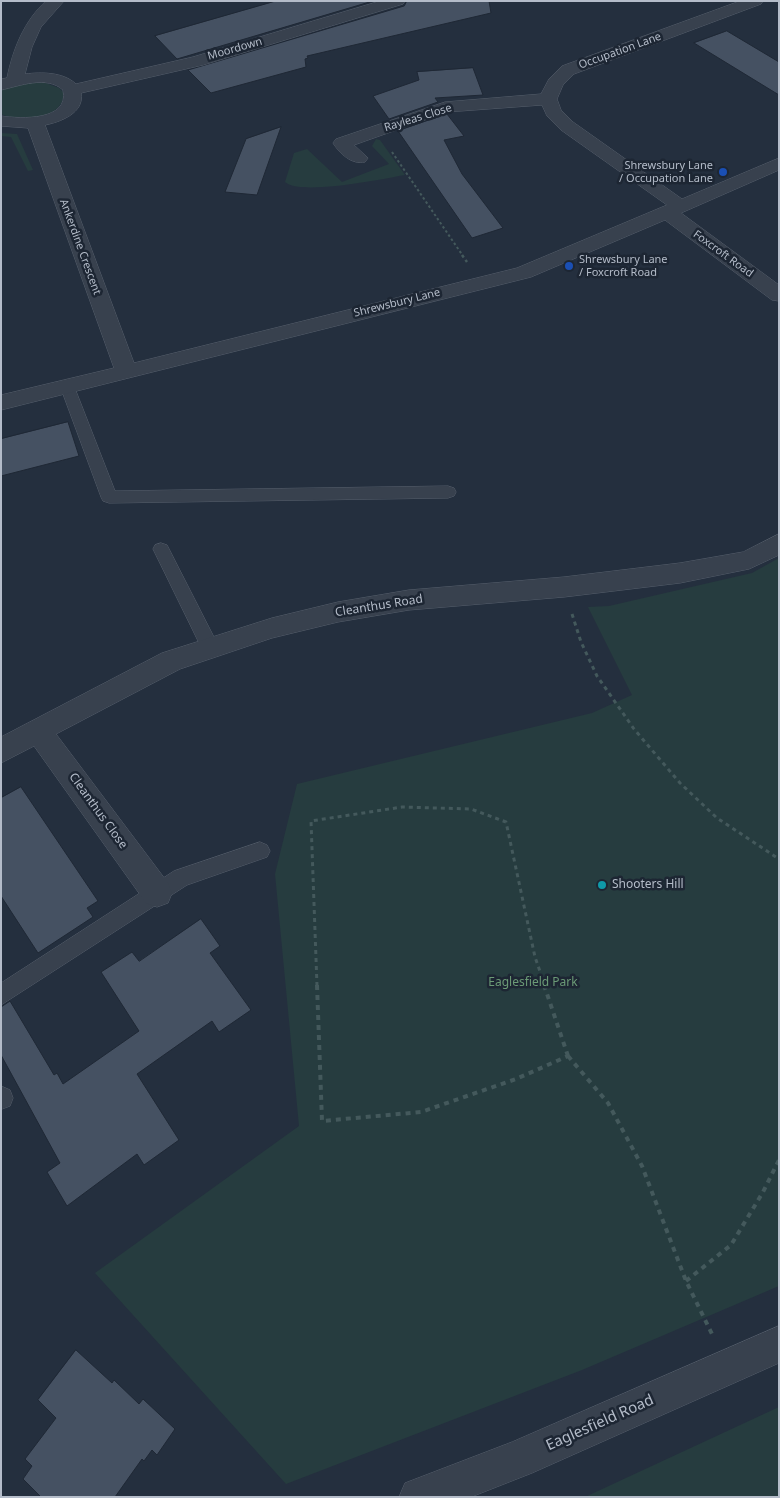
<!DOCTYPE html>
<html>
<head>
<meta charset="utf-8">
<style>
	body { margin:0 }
	#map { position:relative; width:780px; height:1498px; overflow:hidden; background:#242f3e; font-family:"Noto Sans",sans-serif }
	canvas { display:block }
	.frame { position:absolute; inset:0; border:2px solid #b4bcc9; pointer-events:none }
</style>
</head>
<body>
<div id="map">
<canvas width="780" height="1498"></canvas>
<div class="frame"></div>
</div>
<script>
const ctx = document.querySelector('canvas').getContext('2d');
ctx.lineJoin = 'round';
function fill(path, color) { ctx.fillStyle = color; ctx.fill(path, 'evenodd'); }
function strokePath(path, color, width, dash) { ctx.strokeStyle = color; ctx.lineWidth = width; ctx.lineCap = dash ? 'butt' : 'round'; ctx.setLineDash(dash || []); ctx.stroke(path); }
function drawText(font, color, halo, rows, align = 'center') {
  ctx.font = font + ' "Noto Sans",sans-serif'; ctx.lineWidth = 5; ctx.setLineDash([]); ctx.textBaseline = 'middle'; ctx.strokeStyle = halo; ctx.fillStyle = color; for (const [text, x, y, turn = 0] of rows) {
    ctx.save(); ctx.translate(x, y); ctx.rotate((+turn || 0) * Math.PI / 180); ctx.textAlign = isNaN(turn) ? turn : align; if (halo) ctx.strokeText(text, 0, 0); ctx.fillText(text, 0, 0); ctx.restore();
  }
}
fill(new Path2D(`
	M43,82L59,88L63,92C67,119 18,123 1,114L2,90L21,83Z
	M1,133L17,134L33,170L28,171L11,137L1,136Z
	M376,139L380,140L405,175C382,179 300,196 285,182L294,153L307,149L342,182L389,164L372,146Z
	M779,558V1286L582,1370L286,1484L95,1273L299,1126L275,874L297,784L592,713L632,695L588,607L609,606L752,573Z
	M779,1407V1497H585Z`), '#263c3f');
const building = new Path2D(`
	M276,1H373L177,59L155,36Z
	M407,1H489L491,13L307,56L308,58L305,59L306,67L211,93L188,70L404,6Z
	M727,31L779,62V95L694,43Z
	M473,68L483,95L435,98L438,102L389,119L373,96L419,80L417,72Z
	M447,114L464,136L444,140L462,174L503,228L472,238L398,131Z
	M281,127L257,195L225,192L246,139Z
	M68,422L79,456L1,476V439Z
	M21,787L98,901L87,908L93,917L38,953L1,896V798Z
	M201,919L220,946L210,953L251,1010L219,1032L212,1021L137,1074L179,1140L144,1165L137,1154L67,1206L47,1172L60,1163L1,1055V1007L10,1001L54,1075L57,1073L63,1084L139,1031L101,972L132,952L139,961Z
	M76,1350L112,1383L114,1380L139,1404L143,1399L175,1429L157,1455L152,1450L144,1461L142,1459L115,1497H41L23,1479L32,1466L25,1459L56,1418L38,1400Z`);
fill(building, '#455162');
strokePath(building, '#1f2835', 1);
const service = new Path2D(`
	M67,381L72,382L74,386L115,491L448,486L454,488L456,492L454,496L448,498L109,503L103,501L101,497L60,386L62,382Z
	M161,543L167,545L219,647L216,652L210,654L204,652L201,647L153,549L155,545Z
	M260,842L267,845L270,851L267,857L187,885L1,1005V983L174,871Z
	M1,1086L10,1090L13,1098L10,1106L2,1109Z`);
const minor = new Path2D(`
	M46,1H64L41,27L32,47L25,74C42,72 63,72 76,84L193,57L380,1H405L403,4L203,65L81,93C85,113 60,122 45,125L134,363L517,268L667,205L561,130L547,116L542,105L447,112L354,145L368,158L365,162C352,165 340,154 333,143L336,139L445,102L541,94L549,79L562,66L740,1H763L761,4L574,74L563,85L557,99L561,110L573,122L682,199L779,158V170L681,213L779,285V301L772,300L665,220L531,277L1,410V395L114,368L28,128L1,126V116C21,119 70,121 63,90C47,75 19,86 1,90V79L7,78C13,49 24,21 46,1Z
	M779,534V555L749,569L680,583L564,597L409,610L338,622L272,638L180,669L56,734L168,883L172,893L168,903L157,907L146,903L34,746L1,763V737L162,653L272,618L338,602L409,590L564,577L680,563L743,552Z
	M779,1326V1363L532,1473L471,1497H399L405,1483L512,1442Z`);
strokePath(service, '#565f6c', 1);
strokePath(minor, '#565f6c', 1);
strokePath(new Path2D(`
	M392,152L463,256`), '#44595c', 2, [2.5, 2.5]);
strokePath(new Path2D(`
	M462,255L467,262`), '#44595c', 2.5, [3, 3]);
strokePath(new Path2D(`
	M572,614L581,642L597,676L634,729L680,783L717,818L779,859
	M317,986L311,821L402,807L471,809L506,822L535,957L545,986`), '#44595c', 3, [4, 4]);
strokePath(new Path2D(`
	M317,985L322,1121L421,1112L516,1079L568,1056
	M544,985L568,1056
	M568,1056L608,1103L642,1166L686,1281L712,1334
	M686,1281L731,1245L763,1192L779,1160`), '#44595c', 4, [5, 5]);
fill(service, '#38414e');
fill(minor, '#38414e');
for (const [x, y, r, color] of [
	[723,172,5,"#1a4fb4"],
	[569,266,5,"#1a4fb4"],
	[602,885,5,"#0f9aa8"]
]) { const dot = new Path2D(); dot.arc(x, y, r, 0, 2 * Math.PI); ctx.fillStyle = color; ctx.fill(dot); strokePath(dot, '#1d2633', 2); }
drawText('11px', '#b4bcc9', '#1d2633', [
	["Moordown",235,49,-16],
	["Occupation Lane",620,51,-20],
	["Rayleas Close",418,118,-17],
	["Ankerdine Crescent",80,247,70],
	["Foxcroft Road",723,254,36],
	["Shrewsbury Lane",397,303,-14]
]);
drawText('11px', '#b4bcc9', '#1d2633', [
	["Shrewsbury Lane",713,166],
	["/ Occupation Lane",713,179],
	["Shrewsbury Lane",579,260,"left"],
	["/ Foxcroft Road",579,273,"left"]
], 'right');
drawText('12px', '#b4bcc9', '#1d2633', [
	["Cleanthus Road",379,606,-9],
	["Cleanthus Close",98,811,54]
]);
drawText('12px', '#b4bcc9', '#1d2633', [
	["Shooters Hill",612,885]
], 'left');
drawText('12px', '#6b9a76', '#1d2633', [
	["Eaglesfield Park",533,983]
]);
drawText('15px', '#b4bcc9', '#1d2633', [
	["Eaglesfield Road",600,1423,-24]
]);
</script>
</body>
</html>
